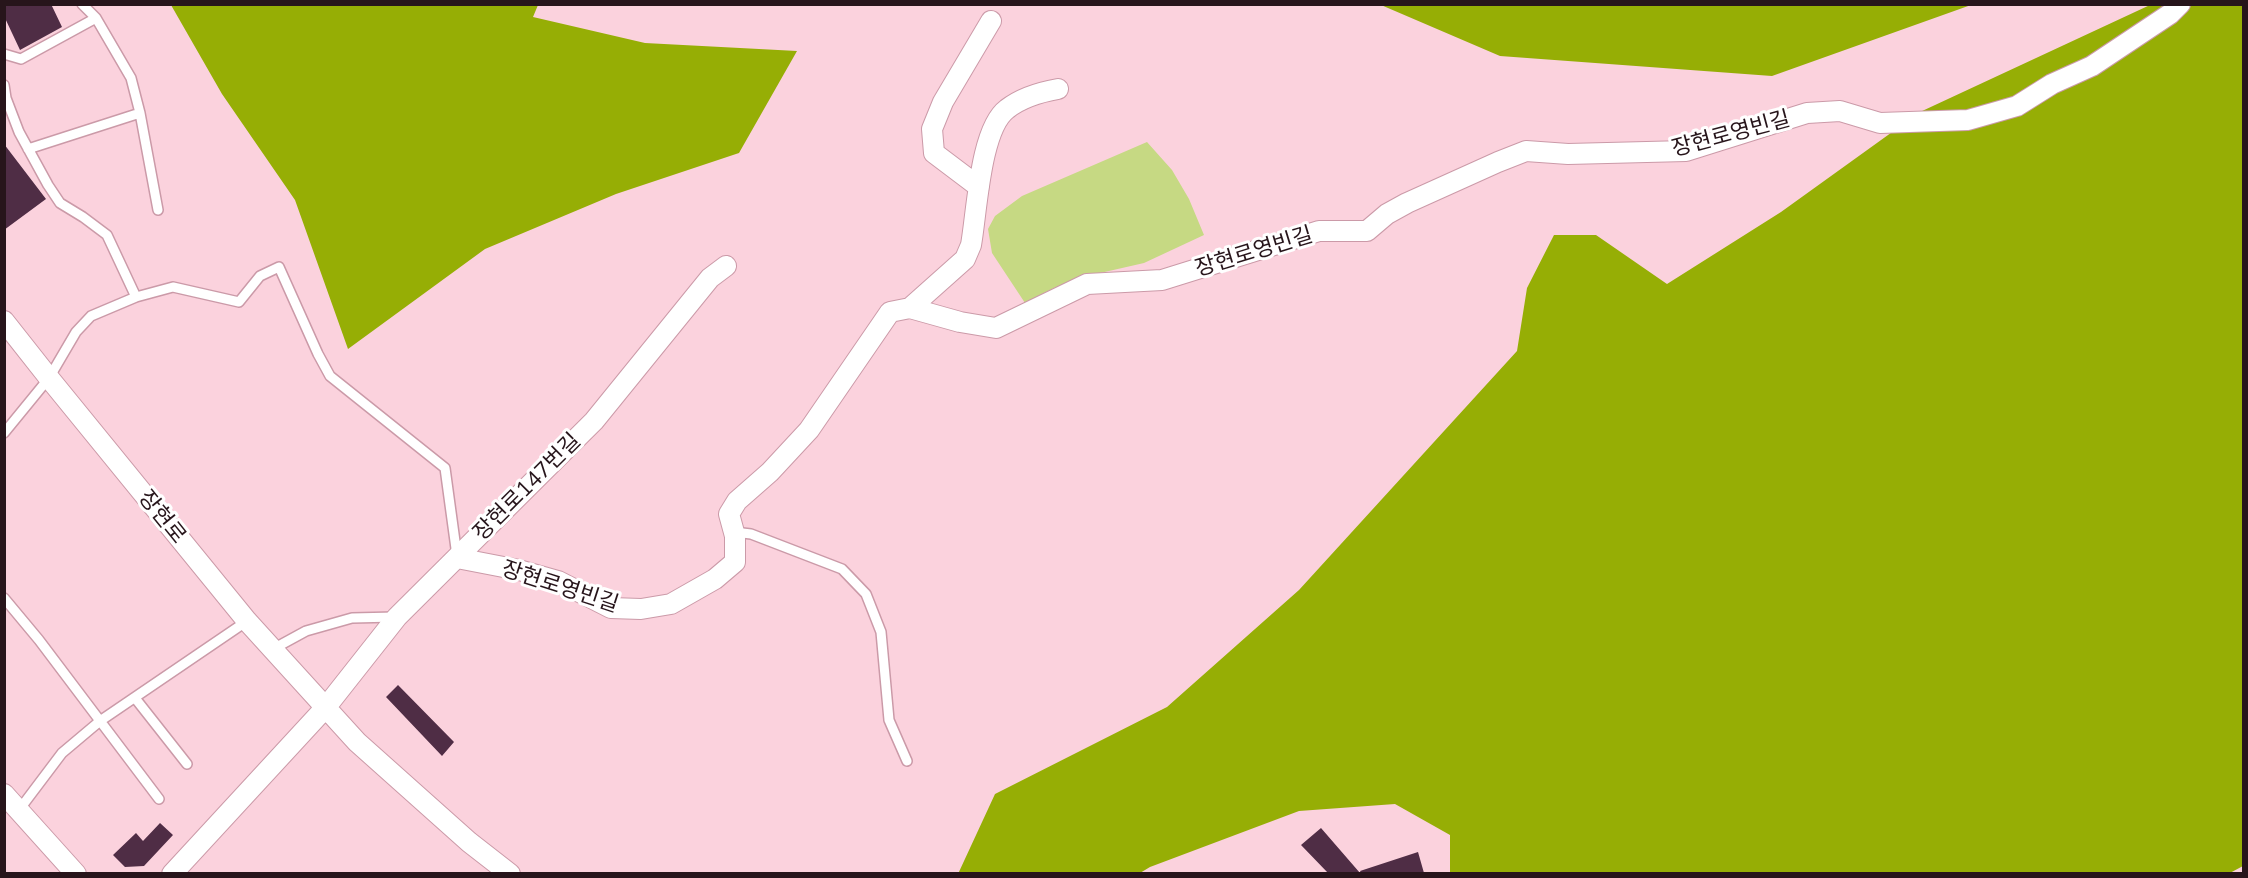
<!DOCTYPE html>
<html>
<head>
<meta charset="utf-8">
<style>
	body { margin:0 }
	#map { position:relative; width:2248px; height:878px; overflow:hidden; background:#fbd2dd; font-family:Mulish,sans-serif }
	canvas { display:block }
	.frame { position:absolute; inset:0; border:6px solid #27151b; pointer-events:none }
</style>
</head>
<body>
<div id="map">
<canvas width="2248" height="878"></canvas>
<div class="frame"></div>
</div>
<script>
const ctx = document.querySelector('canvas').getContext('2d');
ctx.lineJoin = 'round';
function fill(path, color) { ctx.fillStyle = color; ctx.fill(path, 'evenodd'); }
function strokePath(path, color, width, dash) { ctx.strokeStyle = color; ctx.lineWidth = width; ctx.lineCap = dash ? 'butt' : 'round'; ctx.setLineDash(dash || []); ctx.stroke(path); }
function drawText(font, color, halo, rows, align = 'center') {
  ctx.font = font + ' Mulish,"Noto Sans KR",sans-serif'; ctx.lineWidth = 6; ctx.setLineDash([]); ctx.textBaseline = 'middle'; ctx.strokeStyle = halo; ctx.fillStyle = color; for (const [text, x, y, turn = 0] of rows) {
    ctx.save(); ctx.translate(x, y); ctx.rotate((+turn || 0) * Math.PI / 180); ctx.textAlign = isNaN(turn) ? turn : align; if (halo) ctx.strokeText(text, 0, 0); ctx.fillText(text, 0, 0); ctx.restore();
  }
}
fill(new Path2D(`
	M1147,142L1172,170L1189,199L1204,235L1144,263L1087,276L1054,288L1025,303L992,253L988,229L995,216L1022,196Z`), '#c6d983');
fill(new Path2D(`
	M171,5H538L533,17L645,43L797,51L739,153L616,194L485,249L348,349L295,200L222,94Z
	M1381,5H1971L1772,76L1500,56Z
	M2150,5H2243V866L2228,874L1450,873V835L1395,804L1299,811L1150,867L1140,873L958,874L995,794L1167,707L1299,590L1517,351L1527,288L1554,235H1596L1667,284L1781,212L1920,112Z`), '#96ae05');
fill(new Path2D(`
	M4,4H51L62,27L20,50L4,16Z
	M4,144L46,199L4,230Z
	M398,685L454,742L442,756L386,697Z
	M160,823L173,835L144,866L125,867L113,855L136,833L143,841Z
	M1321,828L1360,873H1328L1301,845Z
	M1418,852L1424,873H1361L1360,871Z`), '#4f2d45');
const lane = new Path2D(`
	M82,4L96,18L131,78L140,113L158,210
	M4,54L21,59L96,18
	M4,85L6,98L19,132L48,185L60,203L83,217L107,235L136,297
	M28,149L140,113
	M4,433L49,378L76,332L91,316L136,297L173,287L239,302L260,276L279,267L318,354L330,376L445,468L457,556
	M734,532L751,534L842,569L866,594L881,632L889,720L907,761
	M4,598L39,640L159,799
	M273,649L306,631L352,618L395,617
	M135,698L187,764
	M19,810L62,753L100,721L247,621`);
const street = new Path2D(`
	M979,187L934,153L932,129L943,102L991,21
	M910,308L965,259L971,245C977,212 980,129 1007,109C1021,98 1041,92 1058,89
	M4,321L49,378L247,621L357,742L469,842L510,874
	M457,558L519,570L558,581L611,608L641,609L671,604L715,579L735,562V536L729,514L737,501L770,472L809,430L890,312L910,308L960,322L996,328L1087,284L1162,280L1319,231H1367L1387,214L1407,203L1498,162L1526,151L1568,154L1686,151L1807,113L1840,111L1880,123L1968,120L2017,106L2052,84L2092,66L2170,14L2180,4
	M4,794L76,874
	M172,874L326,707L397,617L594,421L710,278L726,266`);
strokePath(lane, '#cb9aa8', 12);
strokePath(street, '#cb9aa8', 22);
strokePath(lane, '#fff', 9);
strokePath(street, '#fff', 20);
drawText('22px', '#27151b', '#fff', [
	["장현로영빈길",1731,134,-15],
	["장현로영빈길",1254,252,-17],
	["장현로147번길",527,487,-45],
	["장현로",162,517,51],
	["장현로영빈길",560,587,18]
]);
</script>
</body>
</html>
